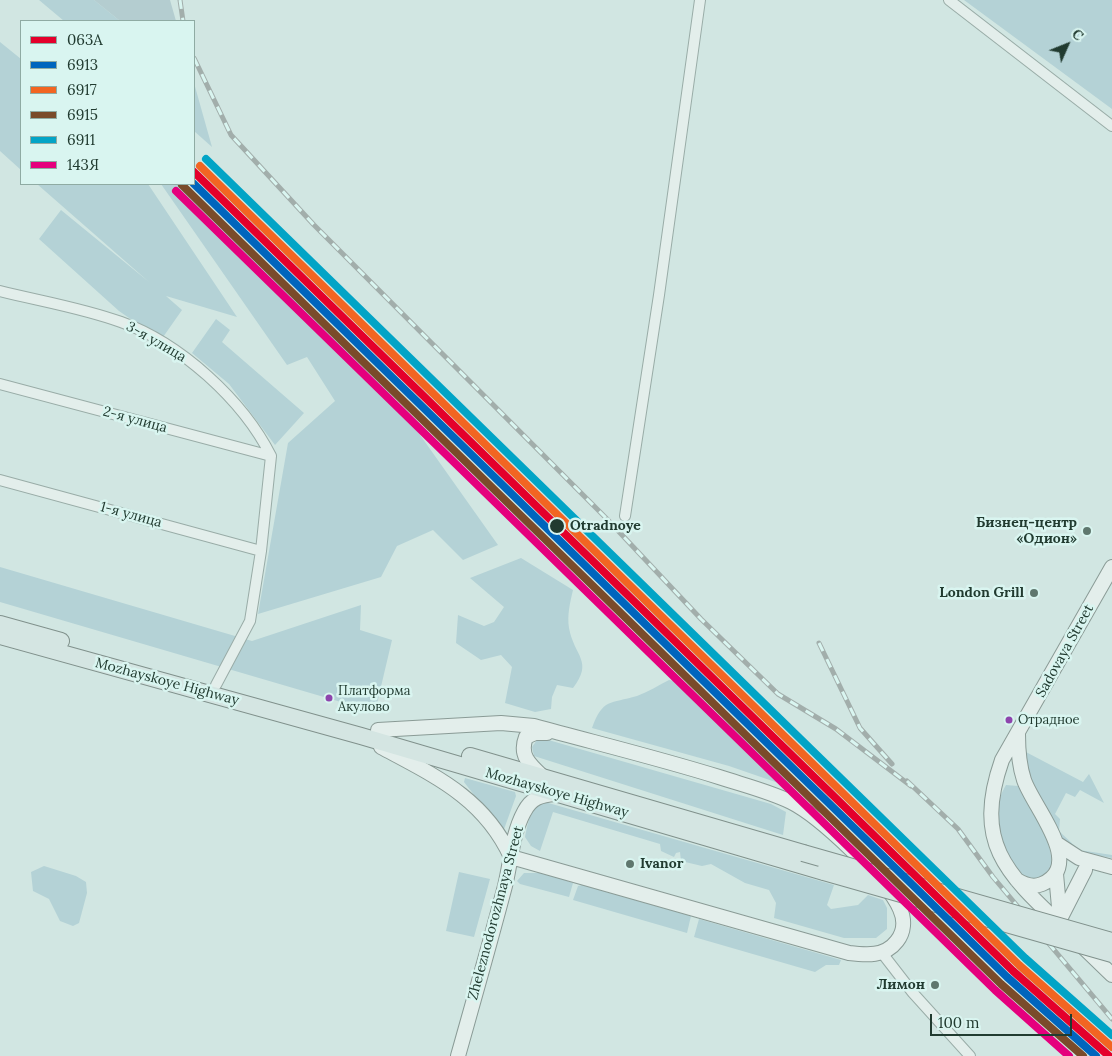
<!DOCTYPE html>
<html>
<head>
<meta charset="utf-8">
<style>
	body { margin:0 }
	#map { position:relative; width:1112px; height:1056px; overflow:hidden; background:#d1e6e2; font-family:Lora,serif }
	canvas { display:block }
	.legend { position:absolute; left:20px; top:20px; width:175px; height:165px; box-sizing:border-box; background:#d9f5f0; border:1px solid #8faba3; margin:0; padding:6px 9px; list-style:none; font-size:15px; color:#213b30 }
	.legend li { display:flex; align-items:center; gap:10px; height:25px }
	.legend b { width:25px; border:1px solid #8faba3 }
	.north { position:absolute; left:1042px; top:20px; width:50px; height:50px; -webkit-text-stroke:4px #d9f5f0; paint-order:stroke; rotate:46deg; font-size:14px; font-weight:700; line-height:20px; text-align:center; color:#213b30 }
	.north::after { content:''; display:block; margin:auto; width:18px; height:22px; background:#213b30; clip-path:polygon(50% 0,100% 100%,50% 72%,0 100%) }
	.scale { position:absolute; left:930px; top:1014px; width:142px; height:22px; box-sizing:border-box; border:2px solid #213b30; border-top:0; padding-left:6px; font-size:15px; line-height:18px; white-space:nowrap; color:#213b30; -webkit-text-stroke:4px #d9f5f0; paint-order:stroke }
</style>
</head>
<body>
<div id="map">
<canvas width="1112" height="1056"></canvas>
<ul class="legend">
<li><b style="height:6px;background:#e4002b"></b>063А</li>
<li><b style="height:6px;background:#0065bd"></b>6913</li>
<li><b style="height:6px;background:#f26522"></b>6917</li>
<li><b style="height:6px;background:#7a4b2a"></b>6915</li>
<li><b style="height:6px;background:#02a4c6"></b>6911</li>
<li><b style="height:6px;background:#e5007d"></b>143Я</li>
</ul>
<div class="north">С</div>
<div class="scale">100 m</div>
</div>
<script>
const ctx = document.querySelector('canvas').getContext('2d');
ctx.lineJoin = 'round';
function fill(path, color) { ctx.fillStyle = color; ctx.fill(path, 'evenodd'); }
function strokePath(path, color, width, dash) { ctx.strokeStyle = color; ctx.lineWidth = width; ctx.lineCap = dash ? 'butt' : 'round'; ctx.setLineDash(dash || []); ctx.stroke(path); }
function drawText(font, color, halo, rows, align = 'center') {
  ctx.font = font + ' Lora,serif'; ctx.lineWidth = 5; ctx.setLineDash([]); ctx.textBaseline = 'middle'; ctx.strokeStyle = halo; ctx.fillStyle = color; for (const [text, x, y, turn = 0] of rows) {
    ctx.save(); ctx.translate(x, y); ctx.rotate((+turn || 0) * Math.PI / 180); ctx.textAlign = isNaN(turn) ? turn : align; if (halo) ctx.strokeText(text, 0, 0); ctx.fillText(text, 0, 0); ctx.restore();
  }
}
fill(new Path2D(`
	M39,0H94L120,21H64Z
	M964,0H1112V109Z
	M0,42L21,59V170L0,151Z
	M194,83L212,147L194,131Z
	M37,184H148L237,317L166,296L182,310L161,340L119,311L39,239L61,210L149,282Z
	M161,184H186L379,377L498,545L463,560L433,530L397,546L381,577L258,614L288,443L335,401L307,357L287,365Z
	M216,319L230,330L222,342L304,413L275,445L229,384L192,353Z
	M521,558L573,590C570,603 567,615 569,628C574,656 594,661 573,688L557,685L552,697L551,709L535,712L505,703L512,667L501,655L481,660L456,643L458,615L484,626L494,622L504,607L470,578Z
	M0,567L252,641L361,605L360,630L392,640L375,712L0,602Z
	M669,680L679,682L789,775L790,784L787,786L729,766L592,728C603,698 610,704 637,696C648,692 659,685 669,680Z
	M545,739L771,804L786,812L783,835L534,756L532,747L537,740Z
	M1024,751L1083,782L1089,774L1104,803L1080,790L1075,797L1066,793L1055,814L1060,819L1059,831L1079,850L1112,855V858C1099,855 1076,855 1067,846C1047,829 1026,775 1024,751Z
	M465,778L515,792L516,796L503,832L464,782Z
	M1006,785L1018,786L1023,793C1034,815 1081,885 1024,879C1018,871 1006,860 1003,850C995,830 994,804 1006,785Z
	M545,802L834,885L827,905L831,909L858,905L868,895L883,900L887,908V929L876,938H844L774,918L776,903L769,890L745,883L711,864L702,866L681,861L680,852L676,853L674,857L661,851L660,844L553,812L540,851L531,846L525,837C528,823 530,807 545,802Z
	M44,866L76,876L86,882L87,893L79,923L73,926L60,921L49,899L33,891L31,872Z
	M459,872L490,879L474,937L446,931Z
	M524,873H545L573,883L569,897L520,884L517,881Z
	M582,885L691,916L687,933L573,900L578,886Z
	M699,919L841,960L839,965H826L815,972L694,937Z`), '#b4d2d6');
fill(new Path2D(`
	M94,0H170L176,21H120Z`), '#b4cdd0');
const street = new Path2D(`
	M949,0L1112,126
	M0,291C40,301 83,308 121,322C180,343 243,400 271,456
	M0,384L271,456
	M0,480L261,551
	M625,516L659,295L700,0
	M216,685L250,621L261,551L271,456
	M882,953L913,993L970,1056`);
const secondary = new Path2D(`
	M378,730L501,723L534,726C596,743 658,758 719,777C743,785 768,791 791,802C819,816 888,880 900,909C905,920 904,932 897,941C885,957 866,955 849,953L511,857C484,798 435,776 381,747
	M542,776C529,764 519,755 526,737L535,733H547
	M1056,843L1079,858L1112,867
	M1056,874L1060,918
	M1017,880C1025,885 1033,888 1042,884C1086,865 1033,807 1024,780C1019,765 1018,750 1018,734
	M1060,919L1085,870
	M1063,927C1006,873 973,843 1002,760L1112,567
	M1080,944L1112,975
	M458,1056C474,999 490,943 505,886C511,862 512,834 524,812C531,798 541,795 555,794`);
const primary = new Path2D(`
	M0,624L61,641
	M0,636L361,736L824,872
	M470,756L803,853`);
strokePath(street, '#99aca7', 12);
strokePath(secondary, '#8a9b96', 16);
strokePath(primary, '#80918c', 18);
strokePath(street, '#e3eeeb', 10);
strokePath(secondary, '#e3eeeb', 14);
strokePath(primary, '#d4e5e2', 16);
const rail = new Path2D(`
	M180,0L183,21
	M194,58L231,135L314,225L607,519L701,619L778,694L836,729L911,786
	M819,643L860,728L892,764
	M907,781L958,829L993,877L1112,1019`);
strokePath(rail, '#a2aeab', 5);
strokePath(rail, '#d9f5f0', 3, [9]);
const primaryBridge = new Path2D(`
	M803,853L1112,941
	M824,872L1112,954`);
strokePath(primaryBridge, '#80918c', 18, []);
strokePath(primaryBridge, '#d4e5e2', 16);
strokePath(new Path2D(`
	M194,172L1013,971L1109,1056`), '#e4002b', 8);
strokePath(new Path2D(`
	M194,184L1007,977L1096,1056`), '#0065bd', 8);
strokePath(new Path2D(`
	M200,166L1019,965L1112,1047`), '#f26522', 8);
strokePath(new Path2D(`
	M182,185L1001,984L1083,1056`), '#7a4b2a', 8);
strokePath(new Path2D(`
	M206,159L1025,958L1112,1035`), '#02a4c6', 8);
strokePath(new Path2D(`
	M176,191L995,990L1069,1056`), '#e5007d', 8);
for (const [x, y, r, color] of [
	[557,526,8,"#213b30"],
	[1087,531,5,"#5f776e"],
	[1034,593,5,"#5f776e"],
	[329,698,4.5,"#8e44ad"],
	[1009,720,4.5,"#8e44ad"],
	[630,864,5,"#5f776e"],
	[935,985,5,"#5f776e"]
]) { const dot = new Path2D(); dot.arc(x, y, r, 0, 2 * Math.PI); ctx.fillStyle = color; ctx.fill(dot); strokePath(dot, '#d9f5f0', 2); }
drawText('13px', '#213b30', '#d9f5f0', [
	["Платформа",338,691],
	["Акулово",338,707],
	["Отрадное",1018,720]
], 'left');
drawText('14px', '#213b30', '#d9f5f0', [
	["3-я улица",156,342,30],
	["2-я улица",135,420,15],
	["1-я улица",131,515,15],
	["Sadovaya Street",1065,651,-61],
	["Mozhayskoye Highway",167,682,15],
	["Mozhayskoye Highway",557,793,16],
	["Zheleznodorozhnaya Street",496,913,-75]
]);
drawText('bold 14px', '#213b30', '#d9f5f0', [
	["Бизнец-центр",1077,523],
	["«Одион»",1077,539],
	["London Grill",1024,593],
	["Ivanor",640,864,"left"],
	["Лимон",925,985]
], 'right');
drawText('bold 14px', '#213b30', '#d9f5f0', [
	["Otradnoye",570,526]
], 'left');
</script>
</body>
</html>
